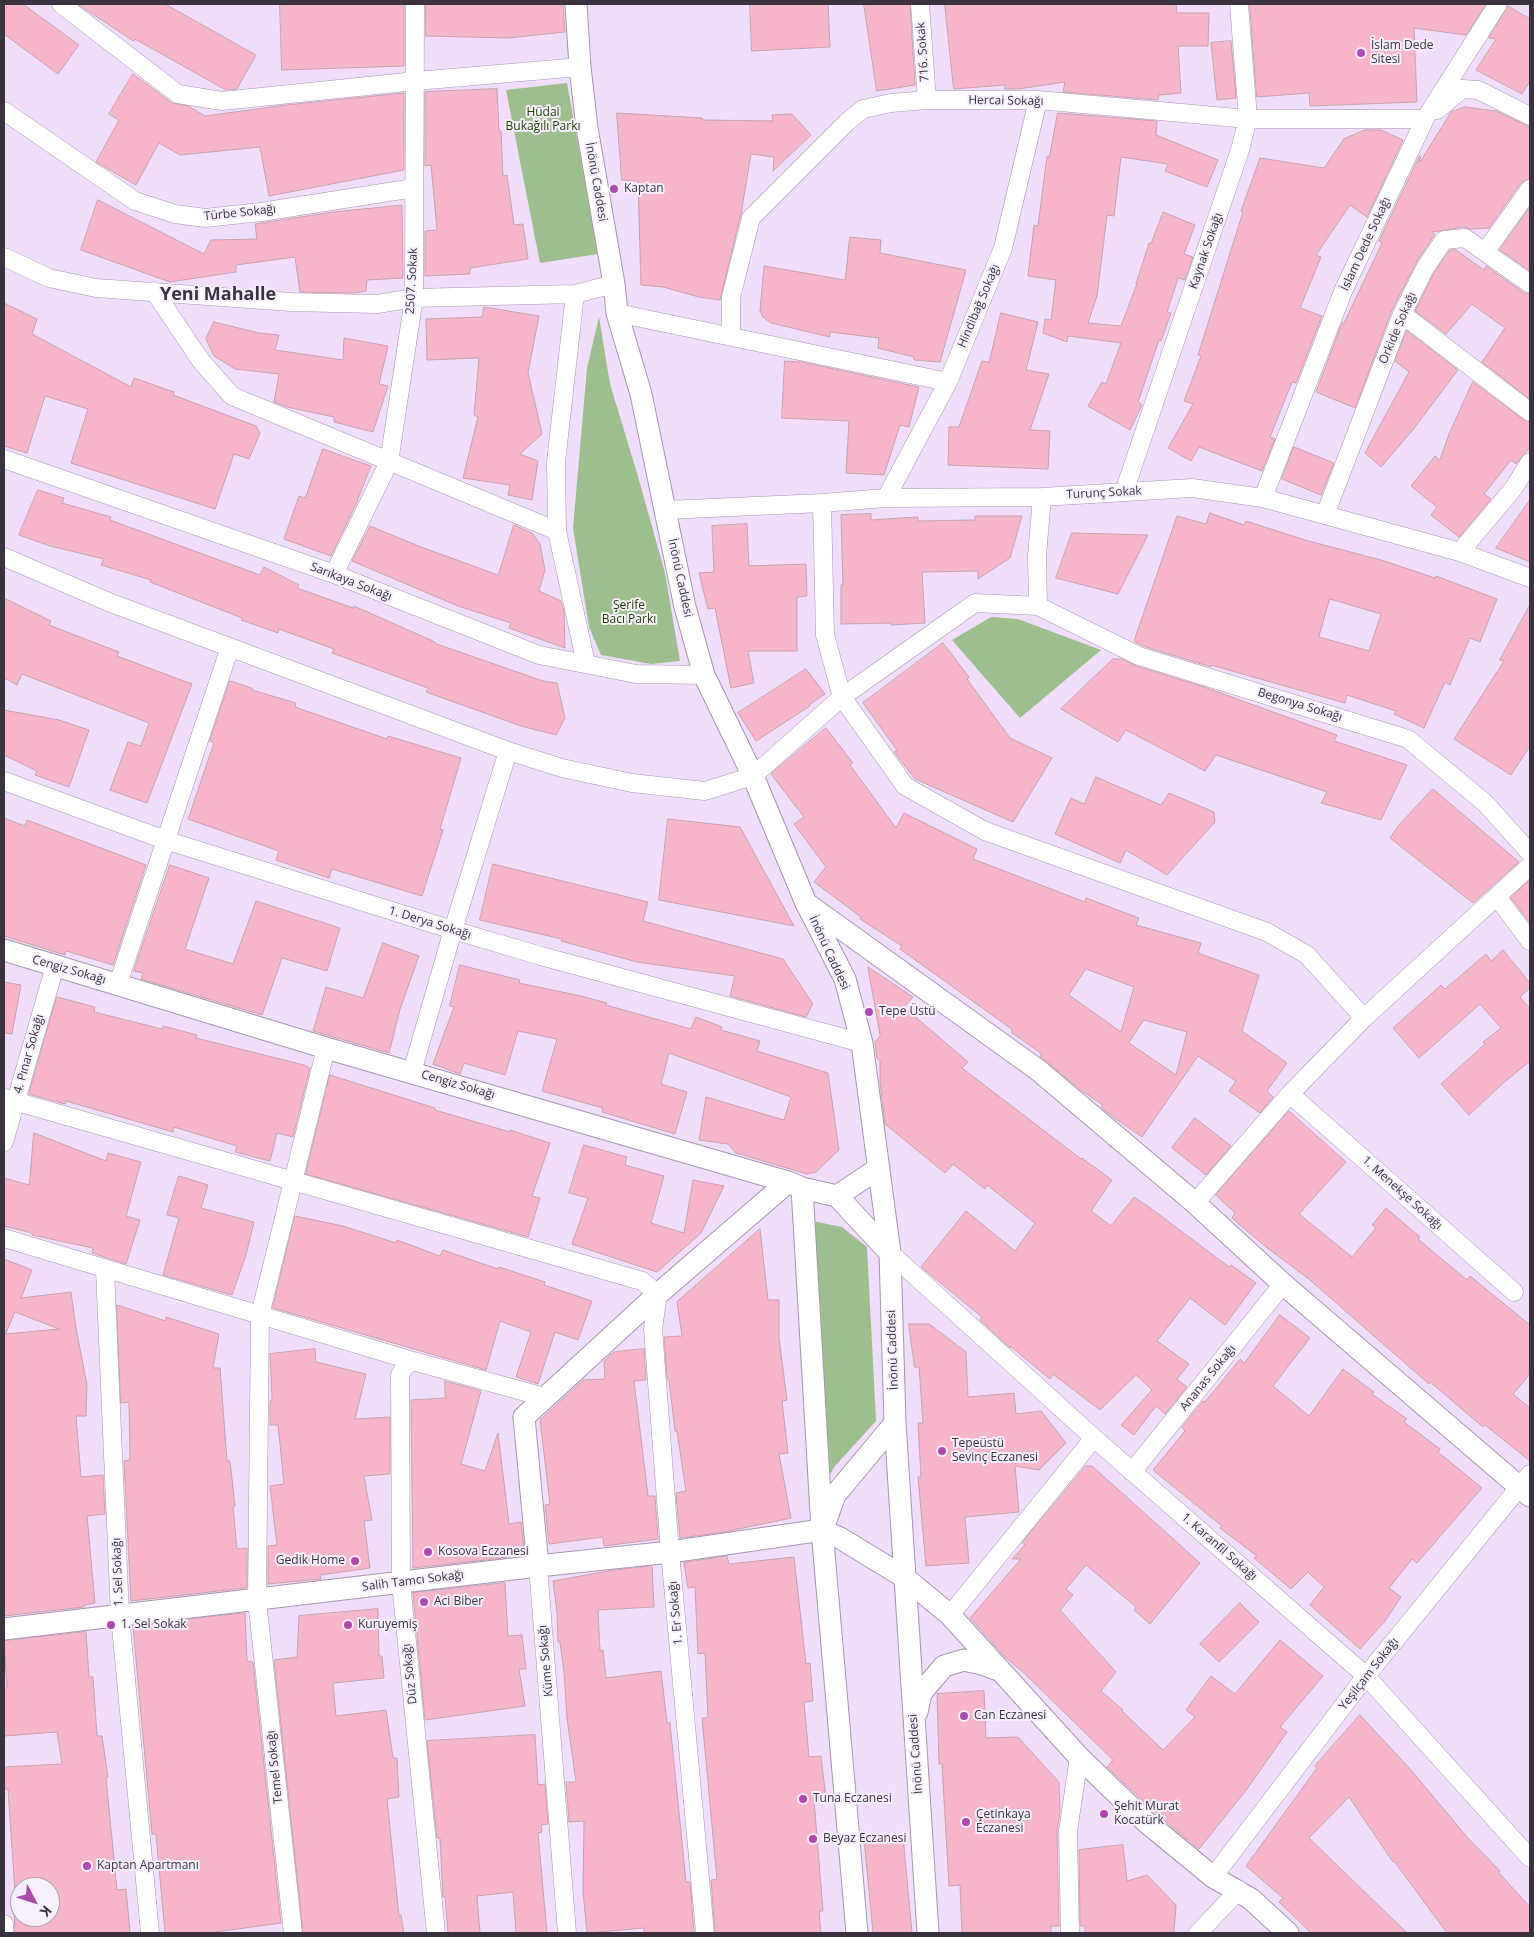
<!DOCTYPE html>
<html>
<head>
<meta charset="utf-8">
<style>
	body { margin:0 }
	#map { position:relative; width:1534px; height:1937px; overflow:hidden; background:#f1ddfc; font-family:"Open Sans",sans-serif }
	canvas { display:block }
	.frame { position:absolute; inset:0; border:5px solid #3a323e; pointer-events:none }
	.north { position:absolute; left:10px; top:1877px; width:50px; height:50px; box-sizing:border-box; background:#f7effc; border:1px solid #aba3b0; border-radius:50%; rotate:130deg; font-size:14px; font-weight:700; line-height:20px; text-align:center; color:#3a323e }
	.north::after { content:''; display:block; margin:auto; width:18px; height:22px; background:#ae49ae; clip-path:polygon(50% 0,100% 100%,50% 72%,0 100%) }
</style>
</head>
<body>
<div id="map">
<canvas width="1534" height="1937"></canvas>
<div class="frame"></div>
<div class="north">K</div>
</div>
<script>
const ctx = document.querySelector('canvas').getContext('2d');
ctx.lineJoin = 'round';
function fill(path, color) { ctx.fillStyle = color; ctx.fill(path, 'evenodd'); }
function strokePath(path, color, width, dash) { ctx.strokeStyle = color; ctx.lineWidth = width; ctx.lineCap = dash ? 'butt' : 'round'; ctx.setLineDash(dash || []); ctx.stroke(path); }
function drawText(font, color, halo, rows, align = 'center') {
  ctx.font = font + ' "Open Sans",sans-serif'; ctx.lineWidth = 4; ctx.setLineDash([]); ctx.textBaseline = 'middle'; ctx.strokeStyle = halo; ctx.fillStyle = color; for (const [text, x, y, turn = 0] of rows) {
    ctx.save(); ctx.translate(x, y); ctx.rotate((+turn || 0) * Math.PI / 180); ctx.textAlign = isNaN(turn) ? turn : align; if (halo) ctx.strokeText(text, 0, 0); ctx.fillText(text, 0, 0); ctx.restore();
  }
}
fill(new Path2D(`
	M567,83L598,254L540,263L506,90Z
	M599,317L610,384L637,473L665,573L680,661L651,664L601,655L589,627L573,528L587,368Z
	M991,617L1018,619L1101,650L1020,718L952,640Z
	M812,1221L842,1227L867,1247L876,1421L835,1466L825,1483Z`), '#9cbf8d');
const building = new Path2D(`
	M4,4H23L79,45L58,74L4,34Z
	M78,4H165L256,55L237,89L226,90L135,39L134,41Z
	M280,4H404V66L282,70Z
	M426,4H563L565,32L508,38L426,36Z
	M750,4H828L830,47L752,51Z
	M864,4H910L915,85L877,91Z
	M945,4H1176L1177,13H1209L1208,46H1178L1181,93L1159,95L1158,100L1063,92L1065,82L1018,89H1005V85L954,89Z
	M1250,4H1486L1466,35L1414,28L1417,102L1310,106L1309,93L1257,97Z
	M1508,6L1530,19V81L1522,94L1476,70L1496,39L1489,38Z
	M1231,41L1236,98L1217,100L1211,43Z
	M133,74L172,103L188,106L205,116L286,105L404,93V170L269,196L260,147L180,155L159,143L136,185L96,162L119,120L109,114Z
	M497,89L499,131H501L503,176L507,175L514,225L523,224L528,259L470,268V274L425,276V231L437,230L431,165L425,166V92Z
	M1465,107L1496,111L1530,127V178L1521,183L1489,228L1470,229L1464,227L1432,232L1435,234L1416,263L1392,310L1355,408L1316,392L1342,323H1344L1382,243L1379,241L1420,155V162L1451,112Z
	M617,113L702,118L703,120L773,121L772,115L792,114L811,135L773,171L774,157L751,154L741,214L720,300L699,297L663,287L641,285L638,181L622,180Z
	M1058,113L1157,121L1156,135L1218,160L1207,187L1165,171L1168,164L1121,157L1114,216L1107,215L1097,296L1088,323L1121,326L1137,284H1136L1149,243L1151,244L1163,212L1195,225L1184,254L1193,257L1185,280L1178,278L1167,312L1171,313L1161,341L1159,340L1138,402L1142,405L1130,430L1088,406L1102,382L1106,384L1121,343L1068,336L1067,342L1043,333L1045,319L1051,320L1056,280L1028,276L1034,225L1038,226L1047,156L1049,157Z
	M1365,130H1381L1403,140L1367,217L1350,205L1316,255L1321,257L1300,308L1322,316L1296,383L1292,382L1270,437L1275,439L1262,471L1199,447L1191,461L1168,448L1193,404L1184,401L1201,356L1198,355L1243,212L1241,211L1260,158L1324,168L1344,139Z
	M98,200L204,254L211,240L257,239L255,224L333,212L402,205L403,278L367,280L366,291L355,293L300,292L295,257L236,265V272L170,282L81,250Z
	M1530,207V271L1500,250Z
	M850,237L881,240L880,253L966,270L940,362L914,360V357L878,348L879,338L830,332V337L771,323L763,317L760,311L764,266L845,280Z
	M1450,250H1456L1484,270L1486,266L1524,293L1530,294V399L1482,362L1505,328L1472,304L1446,334L1415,311L1434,273Z
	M4,303L37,319L32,334L131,387L134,378L174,392L173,395L256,426L260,433L249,459L234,454L215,509L71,463L88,409L45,396L27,453L4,446Z
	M484,307L539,316L528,373L542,434L520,454L538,461L532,500L508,495L510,485L463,478L478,417L474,415L479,358L427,360L426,319L482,317Z
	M1001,313L1038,322L1026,370L1049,374L1030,430L1050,431L1048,469L948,465L949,427H959L982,361L989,362Z
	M214,322L259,333L279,335L275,350L343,360L344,338L388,346L379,384L388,386L373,432L334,422V417L287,407L274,402L279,374L235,369L214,356L206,339Z
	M1407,331L1458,370L1412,431L1381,467L1365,453L1409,372L1395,361Z
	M785,361L801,362L919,387L909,427L900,425L884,475L846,473L849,421L782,418Z
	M1473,382L1524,420L1530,422V447L1516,464L1511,460L1484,494L1491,499L1459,537L1431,515L1437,507L1411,486L1435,456L1440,460L1449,434Z
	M1294,447L1334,463L1321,495L1282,479Z
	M323,449L371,466L356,504L331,556L284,539L299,496L305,498Z
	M38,490L64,498L62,503L111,517L110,520L260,575L264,567L299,585L297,588L353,608L354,606L435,642L434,643L543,681L557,683L565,718L556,735L521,726L426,692L428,688L332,653L334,649L279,629L278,633L241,620L242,618L150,582L151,580L101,565L104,559L50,546L19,535Z
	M1530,500V562L1496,548Z
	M1210,513L1244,525L1246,521L1305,540L1381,560L1435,578L1436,576L1497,599L1480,642L1470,638L1450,685L1445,682L1424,728L1394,714L1396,711L1347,695L1345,703L1211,665V667L1143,646L1134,641L1177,516L1206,524ZM1330,599L1381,614L1369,651L1319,637Z
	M871,514V520L918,517V521L975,520V516H1022L1010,558L978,579V571L922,572L925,623L891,625V623L841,624V585H843L841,515Z
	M747,524L749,566L806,564L807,596L797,597V651H748L754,683L731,688L715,608L708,609L699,573L714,572L712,526Z
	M514,525L532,533L540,544L545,570L539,591L561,601L564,611L565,648L509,628L511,623L458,606L352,561L370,526L421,547L498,575Z
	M1072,533L1148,535L1118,594L1056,578Z
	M4,598L51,621L49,625L119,652L117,656L192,684L147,803L110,790L128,742L141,746L149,723L22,674L17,685L4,678Z
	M1530,605V746L1511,775L1454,739L1504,661L1500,660Z
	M943,643L969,677L967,679L1010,738L1052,758L1013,822L915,779L894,752L897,750L863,703Z
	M1113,659H1122L1136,666L1204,687L1337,735L1334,741L1407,765L1381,820L1321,803L1327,792L1216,755L1205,771L1126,730L1118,742L1061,709Z
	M806,669L825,694L809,705L810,706L756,741L738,713Z
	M230,681L252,688V690L296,703L295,707L387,739L388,736L461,758L440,829L443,830L422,896L332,869L329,878L276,860L279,851L188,819L214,743L210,741Z
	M4,710L59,720L89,730L69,787L35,775L37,771L4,755Z
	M826,728L853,763L850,765L896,828L904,813L977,849L973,859L1085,902L1086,898L1139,918L1136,925L1201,943L1198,953L1259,975L1242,1031L1287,1063L1267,1091L1273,1097L1260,1113L1229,1091L1236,1081L1198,1056L1142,1137L1109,1114L1101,1107L1103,1105L1082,1091L1040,1056L1042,1054L1011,1032L1013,1030L900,949L902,946L860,919L861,917L814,882L826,867L794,824L804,817L771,774ZM1086,969L1134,987L1121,1032L1069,995ZM1144,1020L1187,1032L1176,1075L1129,1043Z
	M1096,777L1161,805L1169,793L1214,812L1215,822L1167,875L1126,850L1120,863L1055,834L1071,798L1084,804Z
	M1433,789L1519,862L1473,903L1390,838L1399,825Z
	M4,818L25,826L27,820L146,865L113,965L66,951L65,955L4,936Z
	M668,819L740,827L794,926L659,900Z
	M493,864L648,902L643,921L783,959L813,1004L806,1017L730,996L735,976L637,962L561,941L562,939L480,920Z
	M170,865L209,878L185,949L233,964L256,901L340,928L327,971L282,958L262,1015L141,979L143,973L134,971Z
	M1530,880V923L1511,898Z
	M383,943L419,956L400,1009L389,1053L313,1031L326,987L363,998Z
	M1503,950L1530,983V988L1520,997L1530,1009V1061L1501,1085L1469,1115L1441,1084L1485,1044L1483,1042L1501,1028L1480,1004L1419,1058L1393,1028L1441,985L1445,989L1486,954L1491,961Z
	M460,965L520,980L519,983L581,996L607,1003L606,1005L691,1029L696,1017L722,1027L721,1030L760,1041L757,1051L828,1073L839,1150L816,1172L807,1174L736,1153L728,1144L699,1140L706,1097L784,1120L791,1097L669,1053L661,1084L687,1092L675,1134L602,1112L603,1108L542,1091L557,1039L518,1031L505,1075L464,1063L460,1074L433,1064L454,1007L450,1006Z
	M868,967L913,997L904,1007L968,1062L962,1068L1081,1159L1082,1158L1112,1180L1091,1211L1111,1226L1134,1197L1149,1207L1229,1267L1231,1265L1256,1283L1225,1325L1190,1298L1157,1341L1189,1364L1177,1379L1187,1387L1165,1414L1156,1406L1134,1435L1121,1425L1152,1390L1136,1375L1100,1410L1053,1374L1050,1379L1010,1346V1348L980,1320L982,1317L921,1267L966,1211L1015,1251L1035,1223L987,1185L985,1189L953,1164L945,1173L885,1124L880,1082V1061L877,1058L875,1042L880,1036Z
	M4,982L21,985L12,1034L4,1033Z
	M57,997L95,1007L94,1012L162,1029L163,1026L197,1035L196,1038L304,1065L310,1068L293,1137L277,1133L270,1161L235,1152L237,1146L174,1127L173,1132L66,1101L65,1104L29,1094Z
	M330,1075L435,1108V1110L510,1132V1130L550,1143L532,1196L540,1198L528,1237L306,1174Z
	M1289,1111L1346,1162L1299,1214L1352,1257L1376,1228L1372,1225L1386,1208L1420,1237L1418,1239L1467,1280L1470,1276L1530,1325V1374L1513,1394L1530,1408V1461L1485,1425L1483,1427L1430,1382L1429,1384L1310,1280L1266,1247L1232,1218L1235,1213L1216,1195Z
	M1195,1118L1231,1146L1206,1175L1172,1148Z
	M34,1133L106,1161L108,1153L141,1162L126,1216L140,1220L126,1264L92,1253L93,1248L32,1235V1233L4,1226V1178L29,1185Z
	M584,1145L627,1157L625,1165L664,1176L651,1223L684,1233L693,1180L724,1186L701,1233L657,1272L572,1244L588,1198L569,1193Z
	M179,1176L208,1185L201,1208L254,1222L246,1255L232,1295L163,1275L179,1218L167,1215Z
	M295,1216L343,1226L396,1243L397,1240L440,1256L443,1250L498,1269L499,1267L545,1282L544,1285L592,1301L578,1340L555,1332L538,1384L516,1377L531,1332L500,1321L486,1370L273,1308Z
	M760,1229L768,1300H779V1338L787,1400L782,1401L788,1453L779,1454L791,1518L724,1532L680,1538L676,1493L686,1491L677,1431H675L669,1381L667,1378L664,1337L682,1336L677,1302Z
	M4,1259L32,1270L21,1298L71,1292L76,1328L87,1385L86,1416H76L81,1477L103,1475L105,1514L87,1516L95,1603L84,1605V1607L4,1616ZM15,1312L59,1329L6,1334Z
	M117,1305L166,1321V1317L219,1334L213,1368H220L227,1461H230L235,1506L233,1507L237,1549L247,1548V1587L245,1588L131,1601L124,1461L130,1460L129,1402L121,1403Z
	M1280,1315L1310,1338L1273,1386L1309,1416L1343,1369L1374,1392L1372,1394L1407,1419L1404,1422L1440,1449L1438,1452L1482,1488L1417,1563L1412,1559L1389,1588L1401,1597L1385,1621L1360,1649L1310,1605L1324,1587L1308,1572L1291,1589L1254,1558L1257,1556L1220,1528L1222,1526L1153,1470L1185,1431L1182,1427L1203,1401L1205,1402L1240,1359L1244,1363Z
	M909,1324H929L966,1352L968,1397L1014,1393L1016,1414L1041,1411L1066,1443L1039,1470L1015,1466L1019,1512L965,1517L969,1563L926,1566L918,1477H921L918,1423H923L919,1367H915Z
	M315,1349L316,1362L366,1374L355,1419L390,1417V1474L364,1476L372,1520L364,1521L370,1568L320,1575L321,1579L268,1584V1546L277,1545L270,1486L284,1484L278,1425H270V1401L272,1400L270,1354Z
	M644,1349L646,1380L634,1381L648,1496H655L658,1539L604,1546L603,1537L549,1544L545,1505L550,1504L540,1420L583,1380L605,1379L604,1361L614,1352Z
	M445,1381L481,1391L461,1464L485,1471L498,1433L509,1524L521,1522L524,1548L518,1549L519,1554L503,1558L413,1568L411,1400L445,1398Z
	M1086,1466H1092L1200,1563L1150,1624L1134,1610L1136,1607L1086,1565L1066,1589L1073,1595L1060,1610L1116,1672L1101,1691L1123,1710L1122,1711L1163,1750L1195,1717L1186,1710L1211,1676L1235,1694L1280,1640L1323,1676L1280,1727L1287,1732L1247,1789L1199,1849L1160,1817L1107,1767L1113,1760L1024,1673L1005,1657L970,1618L1021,1559H1012L1025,1545L1022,1543Z
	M727,1556L729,1564L794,1557L806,1664L810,1663L813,1701L804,1702L809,1757L821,1756L826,1799L814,1800L823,1911H819L821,1933H715L711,1880L717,1879L702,1718H708L705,1653L698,1654L695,1587L688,1588L684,1563Z
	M652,1566L654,1607L598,1610L600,1651L603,1650L606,1678L661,1671L667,1723H670L686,1882H690L694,1933H644V1928L587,1933L583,1891L584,1821L569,1822L566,1782H576L567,1718L564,1672L560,1642H558L557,1612L553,1581L608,1571Z
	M505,1583L508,1636L522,1635L526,1669H519L525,1706L425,1720L413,1593Z
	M1240,1603L1259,1622L1219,1662L1200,1644Z
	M378,1609L379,1656H382L384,1678L333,1683L336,1716L386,1710L393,1758H397L399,1797L387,1799L399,1916L401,1915L404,1933H303L274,1660L297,1657L299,1616Z
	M245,1613L247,1661L253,1662L281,1923L208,1933H165L156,1834H152L133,1626Z
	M86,1632L89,1677H93L97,1736H102L108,1777L106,1778L117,1890L126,1889L130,1933H15L14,1907H16L8,1789H4V1767L62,1764L57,1732L4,1736V1688H7L4,1641ZM20,1887H50V1917H20Z
	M984,1691L986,1738L1018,1737L1059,1782L1060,1811L1057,1831L1059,1926H1051V1933H962L960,1885L949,1886L942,1764H939L937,1694Z
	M1360,1715L1411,1770L1467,1837L1500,1871L1498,1872L1530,1907V1933H1447L1394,1861L1393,1862L1349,1797L1309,1838L1407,1933H1311L1279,1902L1283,1898L1246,1866L1317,1768L1315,1766Z
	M535,1735L538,1785L545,1784L548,1824L541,1825L542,1832L538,1833L547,1933H516L513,1892L477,1896L480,1933H448L445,1897H443L440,1838H437L427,1741Z
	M903,1836L912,1933H873L864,1839Z
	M1123,1845L1127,1881L1147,1875L1176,1905L1174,1933H1085V1926H1080L1079,1850Z`);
fill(building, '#f6b5ca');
strokePath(building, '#c7a2ae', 1);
const minor = new Path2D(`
	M61,4L178,94L222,101L416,81L580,67
	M920,4L927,100
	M1437,110L1462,89L1478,90L1530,116
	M4,111L135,201L175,214L205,218L261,212L414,188
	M1485,252L1530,189
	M4,257L49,278L96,288L291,302L377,304L414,298L575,294L614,284
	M154,291L201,361L232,396L557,531
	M575,294L556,462L557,531L586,664
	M617,313L948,382
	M1402,314L1530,412
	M731,336V297L751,218L847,122L863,109L891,103L927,100H1038L1248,119H1425
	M4,459L334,574L539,655L636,674L704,675
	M1124,492L1240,150L1248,119L1239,4
	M886,498L948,382L1003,248L1038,100
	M1263,498L1344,289L1425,119L1498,4
	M822,503L825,635L842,697L905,786L985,831L1267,932L1307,955L1364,1018
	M666,510L822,503L886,498L1042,497L1192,488L1263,498L1460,552L1530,578
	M1325,515L1402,314L1425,268L1444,240L1465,238L1530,284
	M1460,552L1513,489L1530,462
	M4,557L111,603L508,751L562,768L632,783L705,791L753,776L842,697L975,603L1038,606L1037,556L1042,497
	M334,574L389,462L414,298L415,4
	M1038,606L1139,656L1408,739L1485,803L1530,853
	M4,781L165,840L453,930L541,956L862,1043
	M1497,897L1530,941
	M118,984L230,647
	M412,1072L453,930L508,751
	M1290,1094L1514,1292
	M4,1098L642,1281L658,1294L653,1329L670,1552L705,1933
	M4,1142L55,966
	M1195,1203L1290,1094L1364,1018L1530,866
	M4,1238L413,1361L544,1397
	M890,1253L1094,1438L1366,1676L1530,1858
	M105,1270L120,1616L150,1933
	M413,1361L405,1366L400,1375L401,1583L436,1933
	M1132,1472L1283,1284
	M538,1566L567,1933
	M950,1615L1094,1438
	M1213,1877L1366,1676L1530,1474
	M4,1924V1933
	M293,1933L257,1600L260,1315L326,1048
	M1070,1933L1068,1831L1079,1757
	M1198,1933L1239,1890`);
const tertiary = new Path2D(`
	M576,4L580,67L587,128L614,284L617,313L641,394L685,607L704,675L753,776L806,903L845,979L862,1043L890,1253L895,1423L928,1933
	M810,906L1038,1070L1195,1203L1283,1284L1530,1496
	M4,950L326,1048L788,1182L802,1188L837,1196L890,1253
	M802,1188L822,1530L857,1933
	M837,1196L879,1168
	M825,1523L835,1495L895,1423
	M822,1530L840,1538L904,1577L950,1615L1079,1757L1145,1821L1213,1877L1251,1899L1288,1933
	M538,1566L524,1417L658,1294L788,1182
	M4,1629L538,1566L670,1552L822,1530
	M917,1712L921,1693L944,1666L964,1660L982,1664L1001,1671`);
strokePath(minor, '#a694b0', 19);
strokePath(tertiary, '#a694b0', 23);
strokePath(minor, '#fff', 18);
strokePath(tertiary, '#fff', 21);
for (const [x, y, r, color] of [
	[1361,53,5,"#ae49ae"],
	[614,189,5,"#ae49ae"],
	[869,1012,5,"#ae49ae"],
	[942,1451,5,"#ae49ae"],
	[428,1552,5,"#ae49ae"],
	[355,1561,5,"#ae49ae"],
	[424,1602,5,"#ae49ae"],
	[111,1625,5,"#ae49ae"],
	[348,1625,5,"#ae49ae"],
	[964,1716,5,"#ae49ae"],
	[803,1799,5,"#ae49ae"],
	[1104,1814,5,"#ae49ae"],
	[966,1822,5,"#ae49ae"],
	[813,1839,5,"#ae49ae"],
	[87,1866,5,"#ae49ae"]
]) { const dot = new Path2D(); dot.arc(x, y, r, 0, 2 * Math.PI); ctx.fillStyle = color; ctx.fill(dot); strokePath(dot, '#f7effc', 2); }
drawText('12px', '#3a323e', '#f7effc', [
	["İslam Dede",1371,46],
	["Sitesi",1371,60],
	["Kaptan",624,189],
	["Tepe Üstü",879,1012],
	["Tepeüstü",952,1444],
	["Sevinç Eczanesi",952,1458],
	["Kosova Eczanesi",438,1552],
	["Gedik Home",345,1561,"right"],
	["Aci Biber",434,1602],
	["1. Sel Sokak",121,1625],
	["Kuruyemiş",358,1625],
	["Can Eczanesi",974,1716],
	["Tuna Eczanesi",813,1799],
	["Şehit Murat",1114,1807],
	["Kocatürk",1114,1821],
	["Çetinkaya",976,1815],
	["Eczanesi",976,1829],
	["Beyaz Eczanesi",823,1839],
	["Kaptan Apartmanı",97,1866]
], 'left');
drawText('12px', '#3a323e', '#f7effc', [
	["716. Sokak",923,52,-94],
	["Hercai Sokağı",1006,101,1],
	["İnönü Caddesi",596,182,80],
	["Türbe Sokağı",240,213,-6],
	["İslam Dede Sokağı",1366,244,-65],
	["Kaynak Sokağı",1206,251,-71],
	["2507. Sokak",412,281,-87],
	["Hindibağ Sokağı",979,306,-67],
	["Orkide Sokağı",1398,328,-67],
	["Turunç Sokak",1104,493,-3],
	["İnönü Caddesi",680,578,78],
	["Sarıkaya Sokağı",351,582,21],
	["Begonya Sokağı",1300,705,17],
	["1. Derya Sokağı",430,923,17],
	["İnönü Caddesi",829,953,65],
	["Cengiz Sokağı",69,970,16],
	["4. Pınar Sokağı",29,1054,-74],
	["Cengiz Sokağı",458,1085,16],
	["1. Menekşe Sokağı",1402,1193,42],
	["İnönü Caddesi",893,1350,-92],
	["Ananas Sokağı",1208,1378,-51],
	["1. Karanfil Sokağı",1219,1547,41],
	["1. Sel Sokağı",118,1572,-92],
	["Salih Tamcı Sokağı",413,1581,-7],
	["1. Er Sokağı",676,1613,-95],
	["Küme Sokağı",546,1661,-95],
	["Düz Sokağı",410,1674,-96],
	["Yeşilçam Sokağı",1369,1674,-52],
	["İnönü Caddesi",916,1754,-94],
	["Temel Sokağı",275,1767,-96]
]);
drawText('12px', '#1b4300', '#f7effc', [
	["Hüdai",543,113],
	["Bukağılı Parkı",543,127],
	["Şerife",629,606],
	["Bacı Parkı",629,620]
]);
drawText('bold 18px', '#3a323e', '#f7effc', [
	["Yeni Mahalle",218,295]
]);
</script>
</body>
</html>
